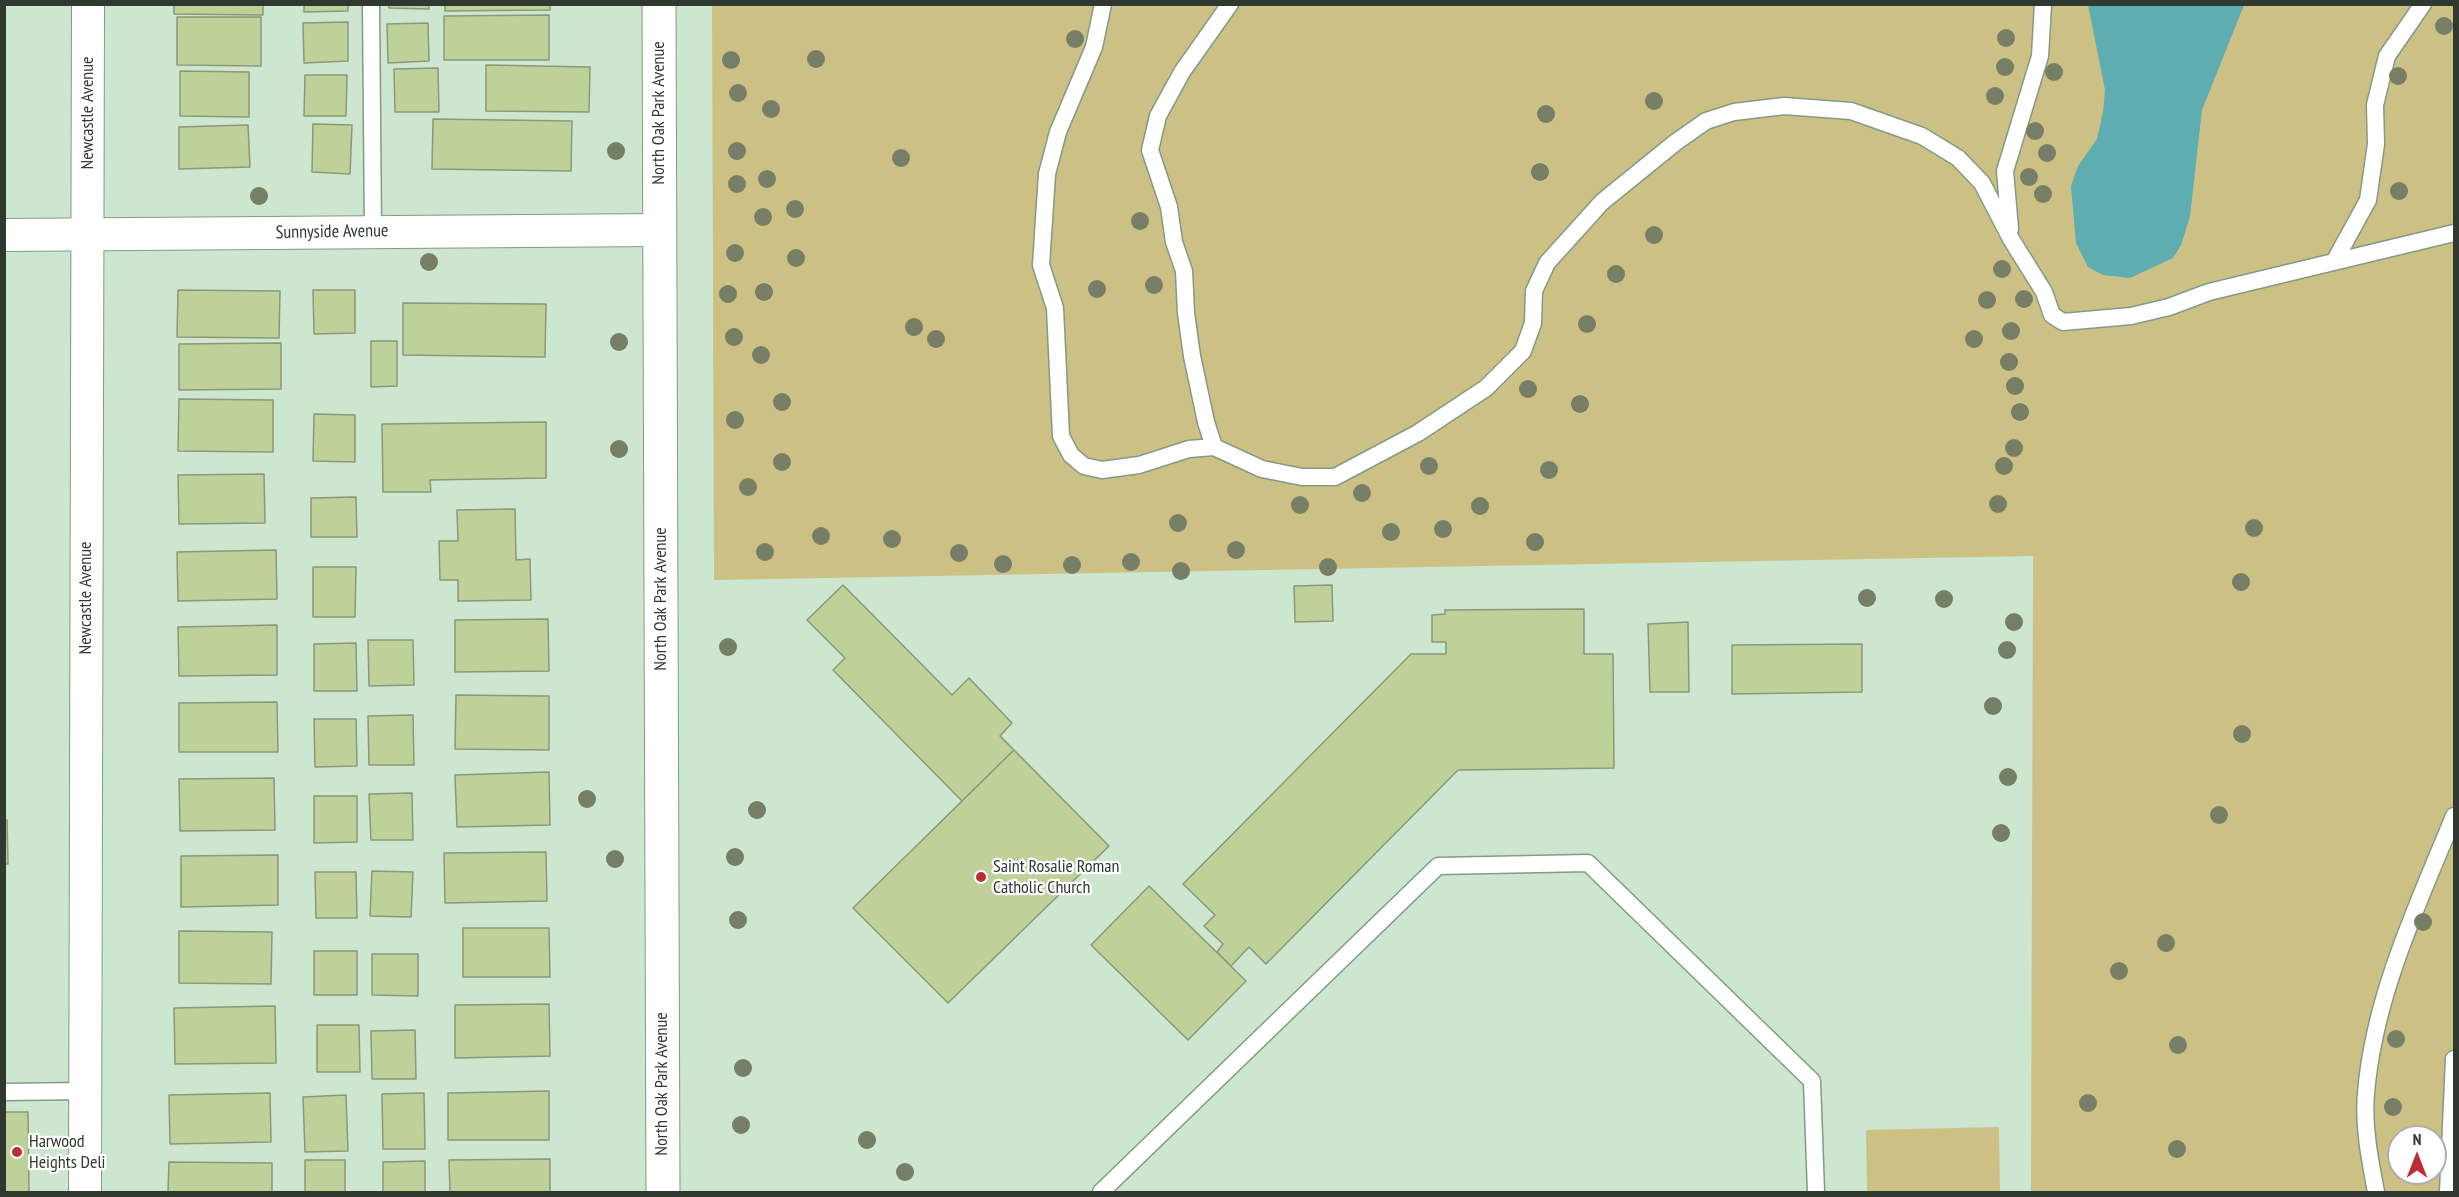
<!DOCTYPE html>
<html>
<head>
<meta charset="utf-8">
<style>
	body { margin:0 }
	#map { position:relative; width:2459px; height:1197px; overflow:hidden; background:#cce6cf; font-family:"PT Sans Narrow",sans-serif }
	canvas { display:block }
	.frame { position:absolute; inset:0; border:6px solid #2f3930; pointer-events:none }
	.north { position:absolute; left:2387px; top:1125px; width:60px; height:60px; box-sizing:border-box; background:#fff; border:2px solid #acb0ac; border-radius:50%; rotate:0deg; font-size:16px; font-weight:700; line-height:24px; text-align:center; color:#2f3930 }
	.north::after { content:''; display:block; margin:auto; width:21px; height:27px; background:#bd2d37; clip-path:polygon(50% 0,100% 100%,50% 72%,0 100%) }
</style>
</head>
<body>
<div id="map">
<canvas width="2459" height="1197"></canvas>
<div class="frame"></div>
<div class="north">N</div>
</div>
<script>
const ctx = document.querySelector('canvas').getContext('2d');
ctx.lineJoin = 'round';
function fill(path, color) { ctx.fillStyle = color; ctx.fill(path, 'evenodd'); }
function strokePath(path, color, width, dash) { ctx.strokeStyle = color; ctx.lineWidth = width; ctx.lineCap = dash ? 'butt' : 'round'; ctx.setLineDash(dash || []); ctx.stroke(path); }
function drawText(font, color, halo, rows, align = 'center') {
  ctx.font = font + ' "PT Sans Narrow",sans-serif'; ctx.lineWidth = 4.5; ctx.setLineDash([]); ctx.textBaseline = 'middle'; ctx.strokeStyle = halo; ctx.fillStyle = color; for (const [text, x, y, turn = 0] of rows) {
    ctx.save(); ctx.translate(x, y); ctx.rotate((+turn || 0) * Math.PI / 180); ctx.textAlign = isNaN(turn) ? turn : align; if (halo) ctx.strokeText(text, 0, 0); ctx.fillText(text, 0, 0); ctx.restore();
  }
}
fill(new Path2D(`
	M712,5H2454V1192H2031L2033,556L714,580ZM2399,1137H2435V1173H2399Z
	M1999,1127L2000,1192H1867L1866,1130Z`), '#ccc085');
fill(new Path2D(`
	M2088,5H2244L2202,110L2190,216L2181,245L2173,258L2130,278L2103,275L2088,267L2076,243L2071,186L2078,166L2097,139L2103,112L2105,90Z`), '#5eadb0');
const building = new Path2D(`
	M174,4H263V15L174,14Z
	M304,4H348V11L304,12Z
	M389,4H429V9L389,8Z
	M445,4H550V10L445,11Z
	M549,15V60H444V16Z
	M177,17H261V66L177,65Z
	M348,22V61L304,63L303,23Z
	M428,23L429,61L388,63L387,24Z
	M486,65L590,67L589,112L486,111Z
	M438,68L439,112H395L394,69Z
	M180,71L249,72V117L180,116Z
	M305,75H347L346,116H304Z
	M433,119L572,121L571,171L432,169Z
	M313,124L352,125L350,174L312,172Z
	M248,125L250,167L179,169V127Z
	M178,290L280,291L279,338L177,337Z
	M313,290H355V333L314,334Z
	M403,303L546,304L545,357L403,355Z
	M371,341H397V386L371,387Z
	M281,343V389L179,390V344Z
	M179,399L273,400V452L178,451Z
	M314,414L355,415V462L313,461Z
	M546,422V478L430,480L431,492H383L382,424Z
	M264,474L265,523L179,524L178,475Z
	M356,497L357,537H311V498Z
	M515,509L516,560L530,559L531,600L458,601V580H440L439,541H458L457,510Z
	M276,550L277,599L178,601L177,552Z
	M313,567H356L355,617H313Z
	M843,585L952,695L969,678L1012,723L1000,736L1014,750L962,801L833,670L845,658L807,620Z
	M1332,585L1333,621L1295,622L1294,586Z
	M1584,609V654H1613L1614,768L1458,770L1266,964L1249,947L1231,966L1217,952L1223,944L1204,926L1215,915L1183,884L1411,654H1446V642H1432V615L1445,614V610Z
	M548,619L549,671L455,672V620Z
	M1688,622L1689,692H1650L1648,624Z
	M277,625V675L179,676L178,627Z
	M368,640H413L414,685L369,686Z
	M356,643L357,691H314V644Z
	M1862,644V692L1732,694V645Z
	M456,695L549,696V750L455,749Z
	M277,702L278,752H179V703Z
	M413,715L414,765H369L368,716Z
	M314,719H356L357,766L315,767Z
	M1014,750L1109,846L948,1003L853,908Z
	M549,772L550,825L457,827L455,775Z
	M274,778L275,830L180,831L179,779Z
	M412,793L413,840H371L369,794Z
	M314,796H357V842L314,843Z
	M4,820H7L8,864H4Z
	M546,852L547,901L445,903L444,853Z
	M278,855V905L181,907V856Z
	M372,871L413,872L411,917L370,916Z
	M315,872H356L357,918H316Z
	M1149,886L1246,981L1188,1040L1091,945Z
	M463,928H549L550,977H463Z
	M179,931L272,932L271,984L179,983Z
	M314,951H357V995H314Z
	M372,954H418V996L372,995Z
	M549,1004L550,1056L455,1058V1005Z
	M275,1006L276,1063L175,1064L174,1008Z
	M317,1025H359L360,1072H317Z
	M415,1030L416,1079H372L371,1031Z
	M549,1091V1140H448V1093Z
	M270,1093L271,1142L170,1144L169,1095Z
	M424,1093L425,1149H383L382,1094Z
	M346,1095L348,1151L305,1152L303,1097Z
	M4,1112H28L29,1192H4Z
	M550,1159V1192H450L449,1160Z
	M305,1160H345V1192H305Z
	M425,1161V1192H383V1162Z
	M169,1162L272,1163V1192H168Z`);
fill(building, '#bed199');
strokePath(building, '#8d977a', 1.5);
const service = new Path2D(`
	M371,4L373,232
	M1103,4L1094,47L1058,132L1047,174L1041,265L1055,308L1061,436L1071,455L1084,466L1102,470L1139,465L1189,449L1214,447L1262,469L1302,477H1335L1418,433L1486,388L1523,351L1533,323L1534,291L1547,263L1602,202L1676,142L1706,121L1734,112L1784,106L1851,111L1922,136L1958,158L1982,183L2011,239L2044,292L2052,315L2063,322L2131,316L2169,307L2209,292L2454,233
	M2010,229L2005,171L2040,56L2043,4
	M2334,262L2368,200L2376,144L2375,105L2387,56L2423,4
	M1214,447L1206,422L1192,356L1186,313L1184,271L1174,242L1169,207L1150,150L1158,116L1182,72L1230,4
	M4,1092L85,1091
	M1101,1192L1438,866L1588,863L1812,1081L1816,1192
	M2376,1192C2370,1160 2363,1126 2366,1093C2374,996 2418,904 2454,816
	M2448,1192L2454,1059`);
const minor = new Path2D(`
	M4,235L659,230
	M85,1192L88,4`);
const tertiary = new Path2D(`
	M659,4L663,1192`);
strokePath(service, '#829b85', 19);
strokePath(minor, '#829b85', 34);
strokePath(tertiary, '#829b85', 35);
strokePath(service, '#fff', 16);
strokePath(minor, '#fff', 32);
strokePath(tertiary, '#fff', 33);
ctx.fillStyle = '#767e65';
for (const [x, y] of [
	[2444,26],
	[2006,38],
	[1075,39],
	[816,59],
	[731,60],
	[2005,67],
	[2054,72],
	[2398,76],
	[738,93],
	[1995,96],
	[1654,101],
	[771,109],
	[1546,114],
	[2035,131],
	[616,151],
	[737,151],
	[2047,153],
	[901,158],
	[1540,172],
	[2029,177],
	[767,179],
	[737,184],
	[2399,191],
	[2043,194],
	[259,196],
	[795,209],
	[763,217],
	[1140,221],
	[1654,235],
	[735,253],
	[796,258],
	[429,262],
	[2002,269],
	[1616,274],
	[1154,285],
	[1097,289],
	[764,292],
	[728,294],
	[2024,299],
	[1987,300],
	[1587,324],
	[914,327],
	[2011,331],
	[734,337],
	[936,339],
	[1974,339],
	[619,342],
	[761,355],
	[2009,362],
	[2015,386],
	[1528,389],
	[782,402],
	[1580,404],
	[2020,412],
	[735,420],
	[2014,448],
	[619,449],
	[782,462],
	[1429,466],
	[2004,466],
	[1549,470],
	[748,487],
	[1362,493],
	[1998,504],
	[1300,505],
	[1480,506],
	[1178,523],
	[2254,528],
	[1443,529],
	[1391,532],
	[821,536],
	[892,539],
	[1535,542],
	[1236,550],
	[765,552],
	[959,553],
	[1131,562],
	[1003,564],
	[1072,565],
	[1328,567],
	[1181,571],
	[2241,582],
	[1867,598],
	[1944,599],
	[2014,622],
	[728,647],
	[2007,650],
	[1993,706],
	[2242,734],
	[2008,777],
	[587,799],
	[757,810],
	[2219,815],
	[2001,833],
	[735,857],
	[615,859],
	[738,920],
	[2423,922],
	[2166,943],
	[2119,971],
	[2396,1039],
	[2178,1045],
	[743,1068],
	[2088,1103],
	[2393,1107],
	[741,1125],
	[867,1140],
	[2177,1149],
	[905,1172]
]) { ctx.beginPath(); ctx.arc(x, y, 9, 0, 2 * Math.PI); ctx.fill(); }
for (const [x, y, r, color] of [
	[981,877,6,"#bd2d37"],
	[17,1152,6,"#bd2d37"]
]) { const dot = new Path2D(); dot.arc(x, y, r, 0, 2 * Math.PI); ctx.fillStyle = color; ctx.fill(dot); strokePath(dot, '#fff', 2); }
drawText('18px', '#2f3930', '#fff', [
	["Newcastle Avenue",88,113,-90],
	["North Oak Park Avenue",659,113,-90],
	["Sunnyside Avenue",332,232,-1],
	["Newcastle Avenue",86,598,-90],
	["North Oak Park Avenue",661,599,-90],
	["North Oak Park Avenue",662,1084,-90]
]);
drawText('18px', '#2f3930', '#fff', [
	["Saint Rosalie Roman",993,867],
	["Catholic Church",993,888],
	["Harwood",29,1142],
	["Heights Deli",29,1163]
], 'left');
</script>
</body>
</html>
